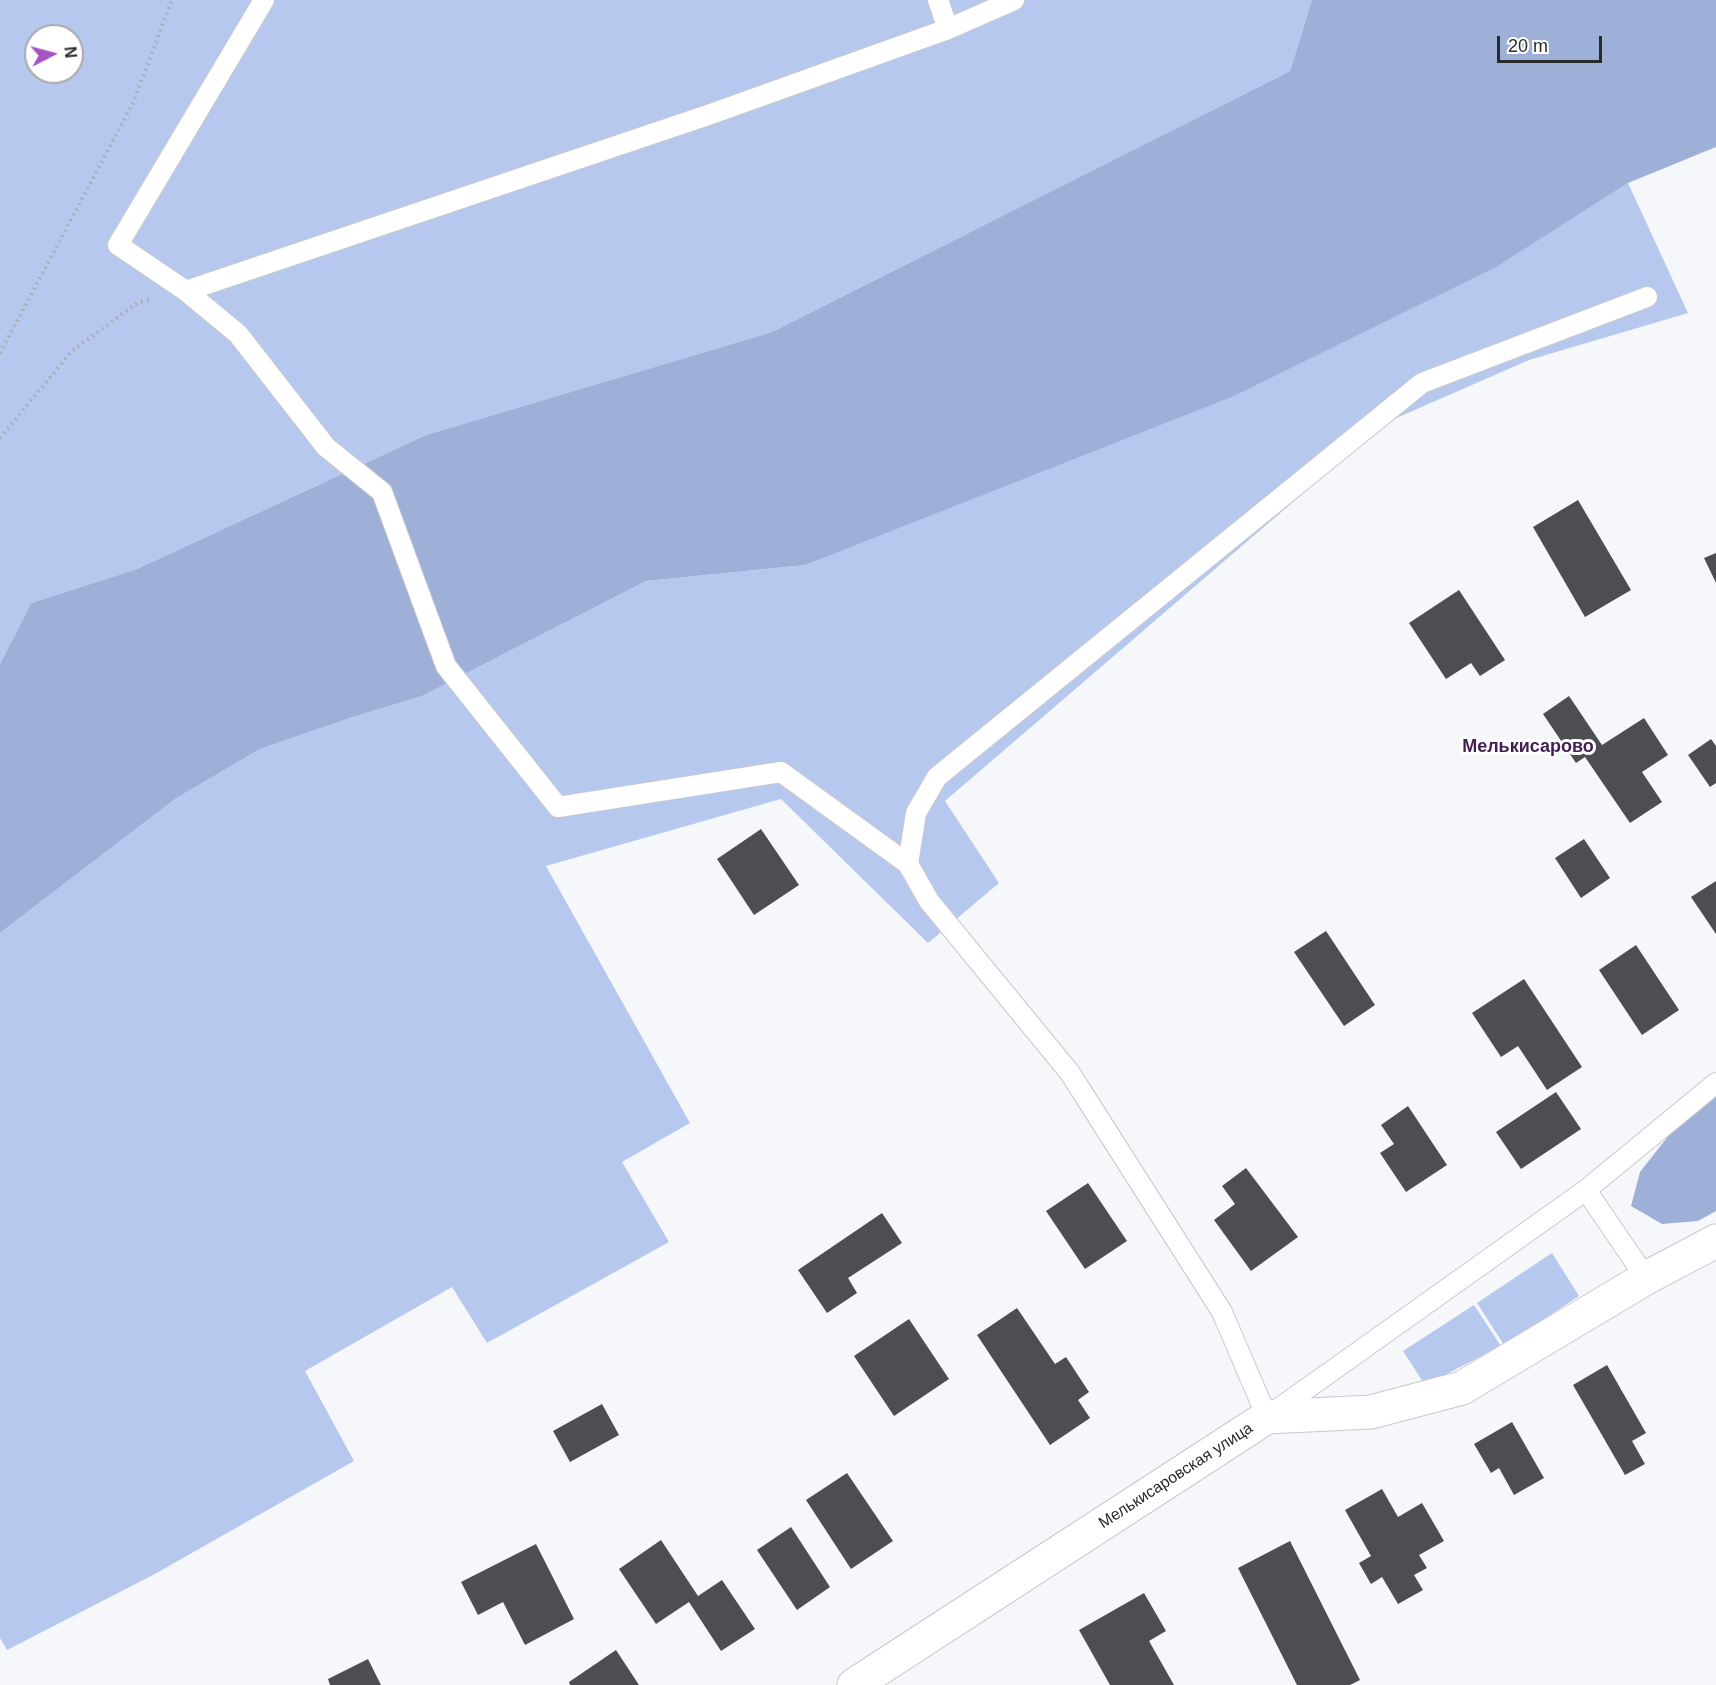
<!DOCTYPE html>
<html>
<head>
<meta charset="utf-8">
<style>
	body { margin:0 }
	#map { position:relative; width:1716px; height:1685px; overflow:hidden; background:#f5f7fb; font-family:Arial,sans-serif }
	canvas { display:block }
	.north { position:absolute; left:24px; top:24px; width:60px; height:60px; box-sizing:border-box; background:#fff; border:2px solid #a9aaaa; border-radius:50%; rotate:84deg; font-size:16px; font-weight:700; line-height:24px; text-align:center; color:#292a2b }
	.north::after { content:''; display:block; margin:auto; width:21px; height:27px; background:#a754c3; clip-path:polygon(50% 0,100% 100%,50% 72%,0 100%) }
	.scale { position:absolute; left:1497px; top:36px; width:105px; height:27px; box-sizing:border-box; border:3px solid #292a2b; border-top:0; padding-left:8px; font-size:18px; line-height:21px; white-space:nowrap; color:#292a2b; -webkit-text-stroke:4px #fff; paint-order:stroke }
</style>
</head>
<body>
<div id="map">
<canvas width="1716" height="1685"></canvas>
<div class="north">N</div>
<div class="scale">20 m</div>
</div>
<script>
const ctx = document.querySelector('canvas').getContext('2d');
ctx.lineJoin = 'round';
function fill(path, color) { ctx.fillStyle = color; ctx.fill(path, 'evenodd'); }
function strokePath(path, color, width, dash) { ctx.strokeStyle = color; ctx.lineWidth = width; ctx.lineCap = dash ? 'butt' : 'round'; ctx.setLineDash(dash || []); ctx.stroke(path); }
function drawText(font, color, halo, rows, align = 'center') {
  ctx.font = font + ' Arial,sans-serif'; ctx.lineWidth = 6; ctx.setLineDash([]); ctx.textBaseline = 'middle'; ctx.strokeStyle = halo; ctx.fillStyle = color; for (const [text, x, y, turn = 0] of rows) {
    ctx.save(); ctx.translate(x, y); ctx.rotate((+turn || 0) * Math.PI / 180); ctx.textAlign = isNaN(turn) ? turn : align; if (halo) ctx.strokeText(text, 0, 0); ctx.fillText(text, 0, 0); ctx.restore();
  }
}
fill(new Path2D(`
	M0,0H1312L1290,71L772,332L426,435L137,569L31,603L0,664ZM36,36H72V72H36Z
	M1628,183L1688,313L1529,360L1385,423L945,801L999,883L928,943L781,799L546,866L690,1123L622,1162L669,1242L487,1343L452,1287L305,1371L354,1461L153,1575L7,1650L0,1638V933L175,799L260,749L350,718L422,696L646,581L805,565L1495,267Z
	M1552,1253L1579,1296L1504,1345L1477,1303Z
	M1474,1305L1501,1346L1425,1385L1403,1351Z`), '#b7c8ee');
fill(new Path2D(`
	M1312,0H1716V147L1628,183L1496,267L1234,396L805,565L646,581L422,696L350,718L260,749L175,799L0,933V664L31,603L137,569L426,435L772,332L1290,71Z
	M1716,1084V1211L1698,1221L1662,1224L1631,1206L1640,1172L1684,1116Z`), '#9eb0d8');
fill(new Path2D(`
	M1578,500L1631,590L1585,617L1533,527Z
	M1716,553V583L1704,558Z
	M1459,590L1505,660L1480,676L1471,663L1446,679L1409,623Z
	M1569,696L1602,745L1644,718L1668,755L1642,772L1662,802L1630,823L1585,757L1576,763L1543,714Z
	M1711,739L1716,746V783L1710,787L1688,755Z
	M761,829L799,885L754,915L717,859Z
	M1584,839L1610,878L1581,898L1555,858Z
	M1716,881V934L1691,897Z
	M1326,931L1375,1005L1344,1026L1294,952Z
	M1636,945L1679,1010L1642,1035L1599,970Z
	M1524,979L1582,1067L1547,1090L1518,1046L1501,1057L1472,1013Z
	M1556,1092L1581,1129L1521,1169L1496,1132Z
	M1408,1106L1447,1165L1406,1192L1380,1153L1394,1144L1381,1125Z
	M1246,1168L1298,1237L1251,1271L1214,1220L1235,1204L1222,1186Z
	M1088,1183L1127,1241L1085,1269L1046,1211Z
	M882,1213L902,1243L848,1278L857,1293L827,1313L798,1270Z
	M1017,1308L1055,1364L1066,1357L1089,1392L1078,1400L1090,1418L1050,1445L977,1335Z
	M909,1319L949,1379L894,1416L854,1356Z
	M1607,1365L1646,1433L1632,1441L1645,1464L1625,1475L1573,1385Z
	M602,1404L619,1435L570,1462L553,1431Z
	M1512,1422L1544,1478L1514,1495L1499,1468L1491,1473L1474,1444Z
	M847,1473L893,1541L851,1569L806,1500Z
	M1382,1489L1398,1517L1422,1503L1444,1541L1419,1555L1427,1568L1414,1575L1423,1590L1398,1604L1382,1577L1371,1584L1359,1563L1371,1556L1345,1510Z
	M791,1527L830,1587L797,1610L757,1550Z
	M661,1540L698,1596L722,1580L755,1629L721,1651L689,1602L656,1624L619,1569Z
	M1290,1541L1360,1680L1350,1685H1297L1238,1568Z
	M536,1544L574,1619L525,1645L503,1602L478,1615L461,1582Z
	M1144,1593L1166,1631L1149,1641L1174,1685H1110L1079,1630Z
	M616,1650L639,1685H570L569,1682Z
	M368,1659L381,1685H330L328,1679Z`), '#4d4e51');
const service = new Path2D(`
	M264,0L118,245L186,291L238,334L326,447L382,492L446,666L558,807L781,772L908,864
	M948,29L1014,0
	M186,291L711,114L948,29L938,0
	M1647,297L1422,383L937,777L916,813L908,864L929,901L1070,1073L1222,1312L1267,1417L1586,1190L1716,1083
	M1586,1190L1646,1278`);
const minor = new Path2D(`
	M854,1685L1267,1417L1371,1412L1462,1388L1646,1278L1716,1241`);
strokePath(service, '#c8c9cd', 22);
strokePath(minor, '#c8c9cd', 35);
strokePath(new Path2D(`
	M0,353L133,103L172,0
	M0,438L72,351L137,303L149,300`), '#a9aaad', 4, [1.5, 4.5]);
strokePath(service, '#fff', 20);
strokePath(minor, '#fff', 33);
drawText('16px', '#292a2b', '#fff', [
	["Мелькисаровская улица",1176,1476,-33]
]);
drawText('bold 18px', '#431c51', '#fff', [
	["Мелькисарово",1528,747]
]);
</script>
</body>
</html>
